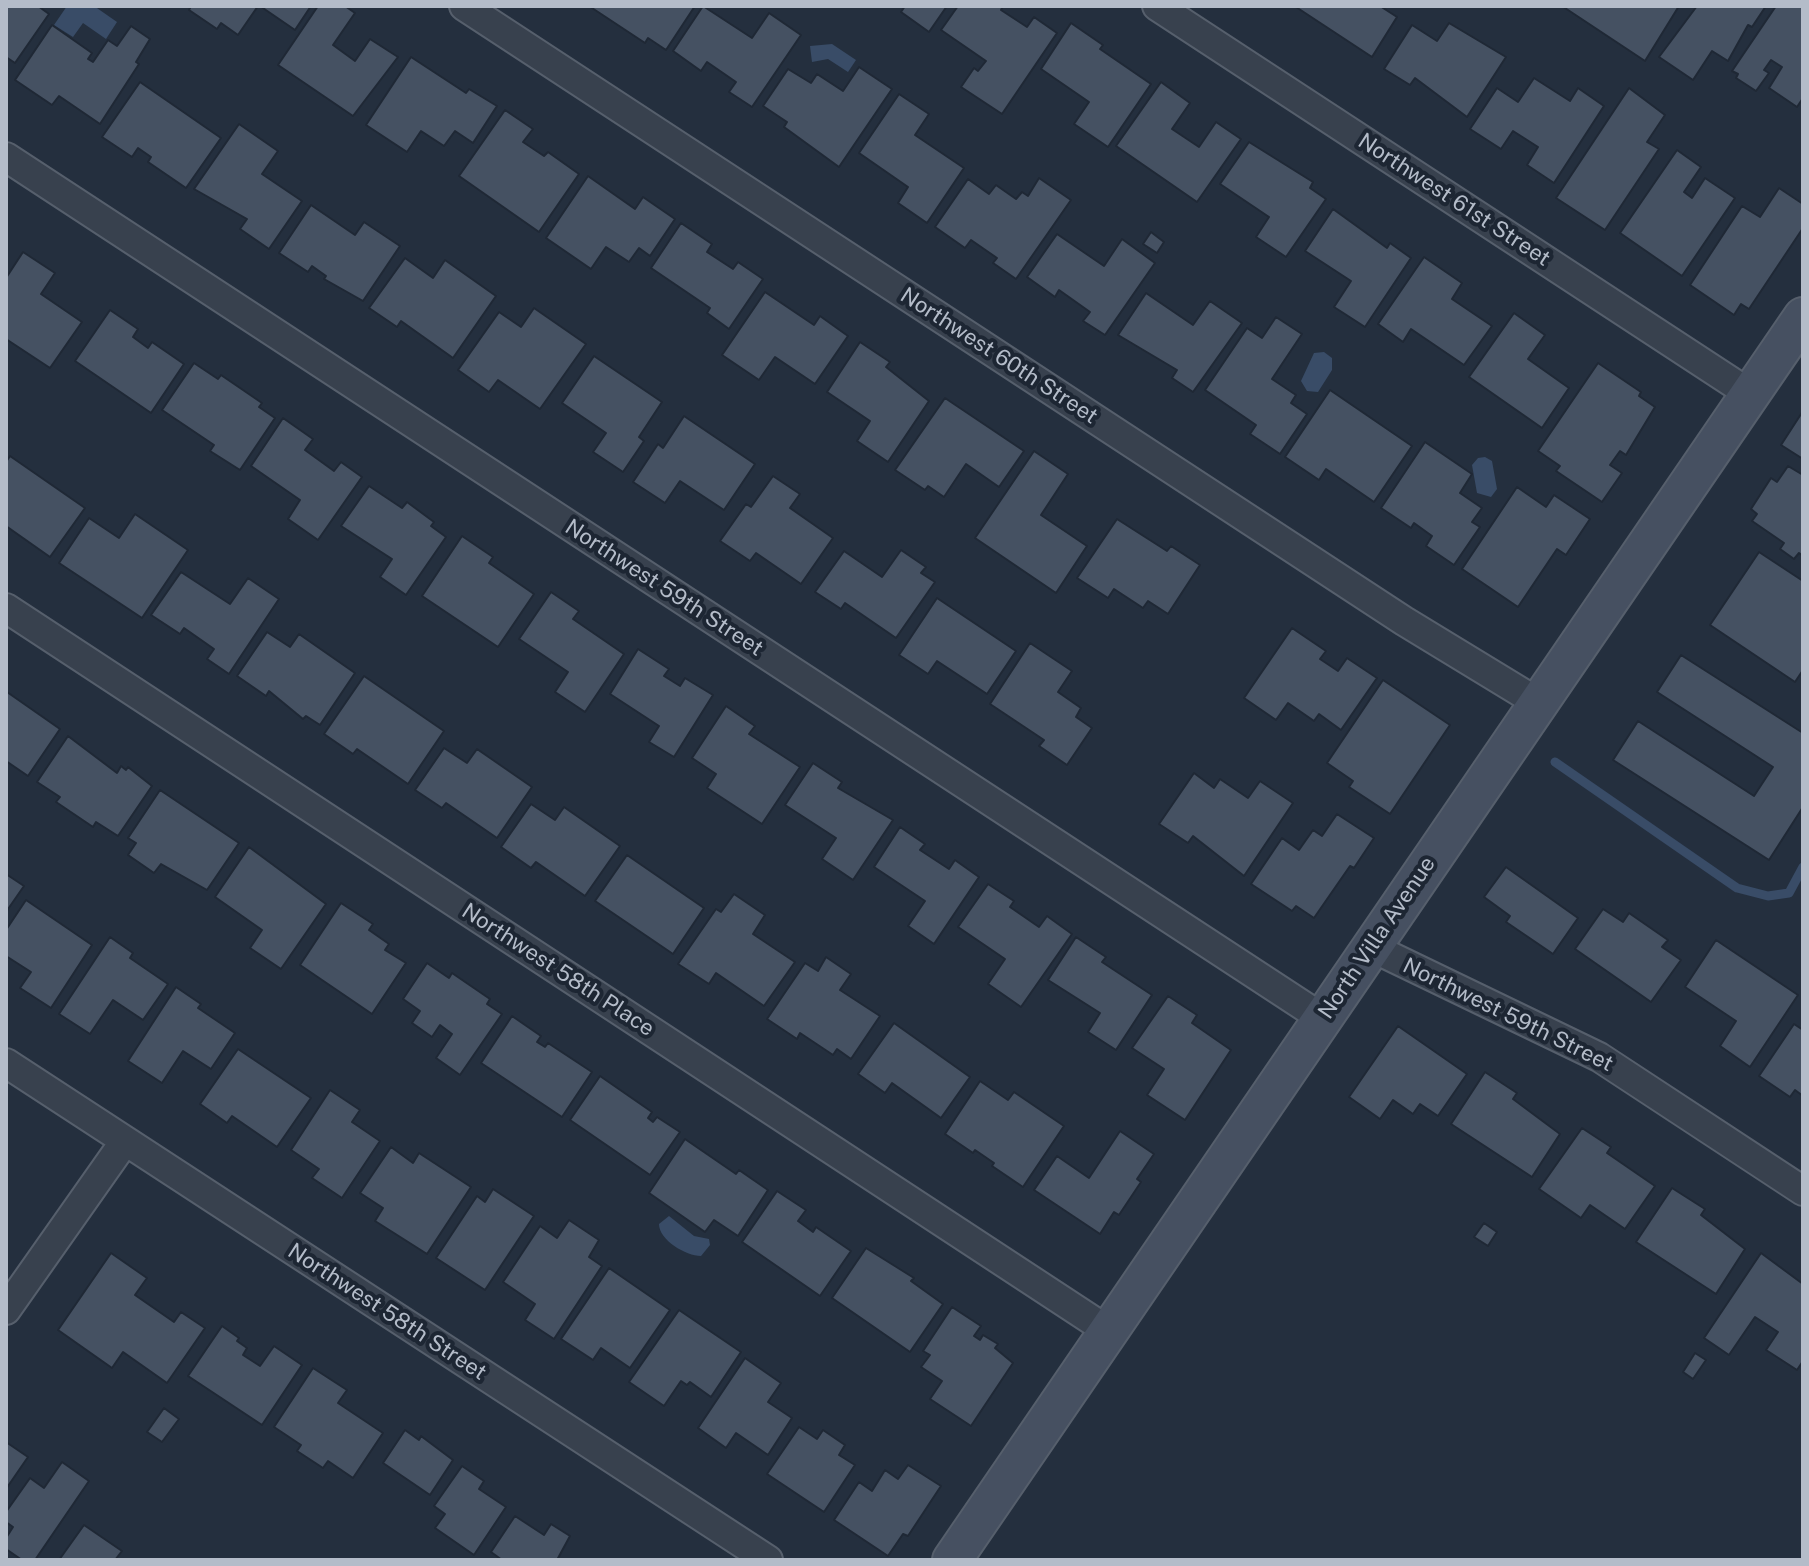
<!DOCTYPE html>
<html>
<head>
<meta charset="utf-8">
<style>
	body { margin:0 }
	#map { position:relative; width:1809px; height:1566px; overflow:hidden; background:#242f3e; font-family:"Public Sans",sans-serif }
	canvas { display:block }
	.frame { position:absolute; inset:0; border:8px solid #b4bcc9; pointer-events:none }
</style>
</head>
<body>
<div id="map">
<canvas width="1809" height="1566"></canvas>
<div class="frame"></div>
</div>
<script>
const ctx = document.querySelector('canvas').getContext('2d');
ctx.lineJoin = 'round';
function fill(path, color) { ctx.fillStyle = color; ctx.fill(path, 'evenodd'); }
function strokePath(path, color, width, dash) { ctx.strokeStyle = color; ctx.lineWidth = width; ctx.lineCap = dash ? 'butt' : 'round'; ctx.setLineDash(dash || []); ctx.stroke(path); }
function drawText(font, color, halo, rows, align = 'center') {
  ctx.font = font + ' "Public Sans",sans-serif'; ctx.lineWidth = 8; ctx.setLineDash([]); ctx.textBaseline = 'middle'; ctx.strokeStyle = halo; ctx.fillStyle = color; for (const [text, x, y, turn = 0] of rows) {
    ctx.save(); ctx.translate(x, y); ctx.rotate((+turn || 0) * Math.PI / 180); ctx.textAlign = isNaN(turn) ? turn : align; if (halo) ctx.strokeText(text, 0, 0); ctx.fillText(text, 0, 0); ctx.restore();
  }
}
fill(new Path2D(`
	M67,6H94L117,22L106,39L83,23L73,37L54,25Z
	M832,44L856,60L848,72L828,59L812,62L810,46Z
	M1324,352L1332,358V370L1318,392L1307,391L1301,381L1314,353Z
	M1485,457L1492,461L1497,489L1491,497L1477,493L1472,465L1478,458Z
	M669,1216L694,1236L709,1239L710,1245L701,1256C686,1256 659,1240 659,1224Z`), '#394c67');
strokePath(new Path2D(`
	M1555,762L1737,888L1768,896L1789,893L1803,867`), '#394c67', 9);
const building = new Path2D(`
	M6,6H38L49,14L15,63L6,57Z
	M191,6H258L238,35L221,23L217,29L189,10Z
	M260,6H311L295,30Z
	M318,6H345L355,13L333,45L355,61L370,39L398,57L353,116L278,65Z
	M589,6H695L666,50L648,38L645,43Z
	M703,6L752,38L769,13L801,35L752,107L729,92L736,82L707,62L701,71L673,51Z
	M905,6H947L929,32L901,12Z
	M958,6H1003L1001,10L1027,27L1034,17L1057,33L1002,114L961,87L974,68L978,71L986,61L941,30Z
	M1380,6L1397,17L1372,57L1296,7Z
	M1562,6H1679L1645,61Z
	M1697,6H1766L1752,27L1748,25L1728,61L1712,51L1693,80L1659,57Z
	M1776,6H1803V98L1797,107L1769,88L1782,67L1771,60L1764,70L1769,73L1756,91L1736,78L1738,74L1732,71Z
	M1071,23L1103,45L1100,49L1151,84L1108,147L1074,124L1089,102L1041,69Z
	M1449,23L1506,57L1467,117L1415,78L1410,85L1384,69L1412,25L1437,41Z
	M52,25L92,53L88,59L93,62L108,40L117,46L131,26L150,39L136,62L139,64L100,124L59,96L52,105L15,80Z
	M411,57L466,93L469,89L497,106L473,143L455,131L444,146L421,131L407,152L366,125Z
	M859,67L892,89L839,167L784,127L787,122L763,106L788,69L811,83L817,74L843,91Z
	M1534,78L1570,101L1578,88L1604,106L1554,183L1527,165L1538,147L1513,131L1501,149L1470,129L1497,88L1518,102Z
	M140,82L221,138L186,188L148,162L151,157L138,148L132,157L102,137Z
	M1161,82L1190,103L1172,129L1199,147L1216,122L1241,139L1197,202L1116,146Z
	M1629,88L1665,115L1647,142L1659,149L1605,230L1556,198Z
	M899,94L929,114L915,135L964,168L927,223L898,203L908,187L859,153Z
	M505,110L533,129L523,142L544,156L548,152L579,174L539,232L459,176Z
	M239,124L278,151L262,174L302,201L269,249L240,229L247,219L194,189Z
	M1249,142L1313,182L1310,188L1326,199L1286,257L1256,237L1269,217L1220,184Z
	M1677,150L1701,167L1684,192L1692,198L1705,178L1735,198L1682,276L1620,233Z
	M588,176L635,209L643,197L675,219L650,256L639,248L629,262L606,247L591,269L546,238Z
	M1039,178L1071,200L1016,279L993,263L997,258L971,240L965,248L935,227L968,179L989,194L996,185L1016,199L1022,192L1028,196Z
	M1779,188L1803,204V228L1749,309L1741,304L1734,315L1690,285L1742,206L1760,217Z
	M311,205L355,235L364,222L400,246L363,301L324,279L326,276L312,266L308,272L279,253Z
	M1333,209L1387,248L1390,243L1411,258L1365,327L1334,307L1351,281L1305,251Z
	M681,223L712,244L707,252L733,269L738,262L763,279L729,329L707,313L710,308L651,268Z
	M1151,232L1164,242L1157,253L1143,244Z
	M1057,234L1104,266L1122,239L1155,263L1105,335L1083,321L1090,312L1059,290L1055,297L1027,277Z
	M23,252L55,273L41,294L82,322L50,368L6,339V278Z
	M1424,257L1462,283L1452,299L1492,326L1464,365L1411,329L1403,342L1378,324Z
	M405,258L433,278L445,260L496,296L453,358L401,321L397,327L369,308Z
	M765,292L814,325L820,316L848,336L815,384L775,357L759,380L722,355Z
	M1146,293L1193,325L1210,301L1242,323L1193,392L1172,378L1177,370L1118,335Z
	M534,308L586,344L540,409L498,380L489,392L458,370L499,312L521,327Z
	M110,310L138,329L133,337L148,348L152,342L184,364L151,413L75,361Z
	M1514,313L1545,335L1528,359L1569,388L1542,428L1469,377Z
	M1276,317L1302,334L1272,379L1296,395L1291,403L1307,414L1280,454L1250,434L1256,425L1205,390L1247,328L1262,338Z
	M860,342L890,362L886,367L929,401L888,462L857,441L870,421L827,392Z
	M594,356L662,402L639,437L644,441L623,472L593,452L606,433L562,403Z
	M194,363L218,379L221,375L262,403L259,407L275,418L240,470L210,451L214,445L162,410Z
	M1598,363L1641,392L1639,396L1655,407L1626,455L1620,451L1610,465L1622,473L1602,502L1556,471L1560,466L1538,451Z
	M1330,390L1412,446L1374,502L1326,469L1319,480L1285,457Z
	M945,398L1024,451L999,487L966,464L944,497L928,486L925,490L895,470Z
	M1803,411V459L1781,445Z
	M684,416L755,464L724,510L680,481L665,503L633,482L658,444L663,448Z
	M283,418L313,439L305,450L334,471L341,462L362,477L318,540L288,519L300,500L251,466Z
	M1425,442L1472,474L1460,493L1482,508L1472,522L1480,527L1454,565L1426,546L1432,536L1414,523L1411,528L1381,508Z
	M1034,451L1068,474L1041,515L1087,546L1056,593L975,538Z
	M10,456L85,508L50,557L6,526V462Z
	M1788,466L1803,475V556L1799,553L1794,559L1780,549L1784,543L1752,521L1757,514L1751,509L1771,478L1777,482Z
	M773,476L800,494L790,508L833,538L801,584L756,553L750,561L720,541L746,504L751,507Z
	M369,486L402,508L407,502L434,522L431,526L446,537L406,595L380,577L392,559L341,526Z
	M1517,487L1546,507L1554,495L1590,519L1566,555L1557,549L1518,607L1462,569Z
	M135,514L188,550L142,618L59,563L89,518L119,538Z
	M1117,519L1167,551L1171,546L1200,565L1168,614L1148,601L1143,608L1114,589L1108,598L1077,578Z
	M462,536L493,557L489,563L534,594L498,647L422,596Z
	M901,550L926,567L921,573L935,582L896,638L845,603L841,609L815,592L844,551L882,577Z
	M1759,552L1803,581V670L1795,682L1710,625Z
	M181,572L230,604L248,578L279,599L229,674L207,659L214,649L184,628L180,634L151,615Z
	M551,592L579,611L573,619L624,654L585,712L555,692L568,672L519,639Z
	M937,598L1016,651L987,694L937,661L928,674L899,655Z
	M1292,628L1326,651L1320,659L1338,671L1347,658L1377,678L1341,730L1319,714L1314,721L1288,703L1276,720L1244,698Z
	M267,632L290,647L299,634L355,673L320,725L306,716L303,719L269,691L266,696L237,676Z
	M1030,643L1072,671L1058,692L1081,708L1076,717L1092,728L1067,765L1039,746L1044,740L990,704Z
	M638,649L669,669L664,676L680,686L685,678L713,695L674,757L649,742L659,726L610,694Z
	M1681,655L1803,733V807L1769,860L1613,760L1638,721L1754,796L1773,767L1657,692Z
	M364,676L444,731L408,784L357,749L353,754L324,734Z
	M1383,680L1450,725L1390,814L1349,787L1353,781L1327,763Z
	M7,692L60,729L28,776L6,761Z
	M726,706L755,726L749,734L800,767L762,824L707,788L716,774L692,758Z
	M68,736L117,773L121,766L126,770L128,767L152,786L118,836L96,822L93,827L56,802L60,797L37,782Z
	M444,748L467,763L477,749L532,787L497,838L446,803L442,808L415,790Z
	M813,763L842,782L838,788L893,820L853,880L822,859L836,838L785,805Z
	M1194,773L1214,788L1220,779L1248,798L1260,781L1293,803L1244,876L1193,836L1188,843L1159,824Z
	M160,790L239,843L207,890L161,864L154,873L128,855L136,843L128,838Z
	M531,804L555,820L564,807L620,846L585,896L536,862L531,868L501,847Z
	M1337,814L1374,838L1354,868L1350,866L1314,918L1296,906L1292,911L1251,884L1282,838L1299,850L1313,830L1322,836Z
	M900,827L925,844L920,850L949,869L955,860L979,877L934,944L908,926L925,901L874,867Z
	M249,847L326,904L281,969L250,948L262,930L215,897Z
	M627,855L704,908L673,954L595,901Z
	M1506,867L1578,918L1553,954L1506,922L1510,916L1484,897Z
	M6,874L24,886L6,912Z
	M988,884L1014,901L1010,907L1039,927L1047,916L1072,934L1021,1007L988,984L1005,959L958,927Z
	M734,894L765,915L753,934L795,962L764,1006L716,973L709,984L678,964L716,909L721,912Z
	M26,900L92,945L51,1008L20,988L31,972L6,956V930Z
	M341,903L373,924L369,930L389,944L385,950L406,963L372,1014L300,965Z
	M1603,909L1623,922L1629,913L1668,940L1662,947L1681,960L1651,1002L1575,949Z
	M110,937L133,953L130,958L168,984L143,1020L113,1000L90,1034L59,1014Z
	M1076,937L1106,957L1102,962L1152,995L1116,1050L1088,1032L1100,1013L1048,980Z
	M1716,940L1798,995L1750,1067L1720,1046L1736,1021L1685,987Z
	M826,957L851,974L840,990L880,1016L851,1059L837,1049L833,1055L800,1033L797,1039L767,1019L805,963L818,971Z
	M427,963L449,978L452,973L490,999L487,1004L502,1014L460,1075L436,1058L452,1034L440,1025L432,1037L412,1023L420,1011L403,999Z
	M176,987L201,1004L198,1008L235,1033L211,1069L183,1051L162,1083L128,1061Z
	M1168,996L1197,1015L1192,1023L1231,1050L1185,1120L1147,1095L1164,1069L1132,1048Z
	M512,1016L541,1036L537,1042L545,1047L548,1043L592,1072L562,1117L481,1063Z
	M894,1023L970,1077L941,1118L892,1083L885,1093L858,1074Z
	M1794,1024L1803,1030V1096L1795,1090L1790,1097L1759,1076Z
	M1398,1026L1467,1074L1438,1116L1420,1104L1413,1114L1393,1100L1380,1119L1349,1097Z
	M238,1049L311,1098L277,1147L232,1116L227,1123L200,1104Z
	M1485,1072L1517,1093L1513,1099L1560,1134L1532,1177L1451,1124Z
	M600,1076L652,1112L648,1118L653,1122L657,1117L680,1132L650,1175L570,1120Z
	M980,1081L1008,1100L1014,1092L1064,1126L1023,1187L992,1166L994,1163L975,1150L973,1153L945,1134Z
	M330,1090L360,1110L352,1122L380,1141L342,1198L312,1178L319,1169L291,1150Z
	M1582,1128L1611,1147L1607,1153L1655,1186L1625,1229L1590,1205L1581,1218L1539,1189Z
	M1120,1131L1154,1154L1137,1179L1141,1182L1119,1215L1114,1212L1100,1234L1034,1190L1057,1156L1089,1178Z
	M685,1139L736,1174L739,1170L768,1190L738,1236L714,1220L705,1232L649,1193Z
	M391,1147L413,1163L419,1153L471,1187L427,1254L375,1221L383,1208L360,1193Z
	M1672,1188L1705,1209L1701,1215L1745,1249L1716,1294L1636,1242Z
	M493,1189L534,1216L485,1290L436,1258L477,1196L485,1202Z
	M777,1191L806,1210L798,1221L813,1232L816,1227L851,1251L820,1296L742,1242Z
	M569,1220L599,1240L589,1257L602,1266L554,1339L525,1320L535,1304L503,1282L540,1226L557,1238Z
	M1484,1223L1497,1232L1488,1246L1474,1237Z
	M866,1248L914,1278L911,1281L943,1304L910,1352L832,1298Z
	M111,1253L147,1278L135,1295L174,1322L181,1312L205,1328L167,1383L123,1352L112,1368L58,1330Z
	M1761,1253L1803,1284V1361L1797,1370L1766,1350L1778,1332L1755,1317L1729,1355L1704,1338Z
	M609,1268L670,1310L630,1368L601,1348L593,1360L561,1339Z
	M952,1307L981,1326L974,1336L980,1340L983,1335L998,1344L995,1348L1013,1363L971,1426L930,1399L942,1381L921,1367L930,1355L923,1351Z
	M679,1310L741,1352L711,1397L690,1382L687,1385L681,1381L664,1406L629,1382Z
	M222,1326L239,1338L237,1341L247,1348L243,1355L260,1366L274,1346L302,1365L262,1425L188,1376Z
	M1695,1353L1706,1360L1693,1379L1683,1372Z
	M745,1358L781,1383L768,1402L792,1418L768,1455L736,1433L726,1448L698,1428Z
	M313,1368L347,1390L338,1403L383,1433L353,1478L328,1461L323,1468L297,1451L301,1445L274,1427Z
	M164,1408L179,1419L162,1442L147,1432Z
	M799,1427L817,1439L823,1430L845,1445L839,1455L855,1465L824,1512L767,1474Z
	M405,1430L419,1440L421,1436L453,1460L430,1495L383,1463Z
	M6,1442L28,1457L6,1489Z
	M62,1462L89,1481L35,1560H22L6,1549V1538L13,1527L6,1522V1512L30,1478L44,1488Z
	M908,1465L941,1486L908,1536L903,1534L888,1556L834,1520L859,1482L872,1491L885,1470L898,1479Z
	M462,1466L484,1481L479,1489L506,1507L474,1555L435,1528L445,1514L434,1506Z
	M515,1516L544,1535L551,1524L570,1536L557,1560H502L491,1552Z
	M84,1525L122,1551L115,1560H59Z`);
fill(building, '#455162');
strokePath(building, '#1f2835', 2);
const street = new Path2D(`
	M464,6L1404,621L1537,702
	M1157,6L1750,394
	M6,157L1322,1018
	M6,608L1110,1332
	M1371,947L1599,1057L1803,1191
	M6,1063L768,1560
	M6,1310L125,1141`);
const secondary = new Path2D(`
	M952,1560L1803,317`);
strokePath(street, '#565f6c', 32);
strokePath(secondary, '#565f6c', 42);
strokePath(street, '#38414e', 28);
strokePath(secondary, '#465061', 38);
drawText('22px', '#b4bcc9', '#1d2633', [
	["Northwest 61st Street",1454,200,33],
	["Northwest 60th Street",999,356,33],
	["Northwest 59th Street",664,588,33],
	["North Villa Avenue",1377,938,-56],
	["Northwest 58th Place",558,970,33],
	["Northwest 59th Street",1508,1015,26],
	["Northwest 58th Street",387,1312,33]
]);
</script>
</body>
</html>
